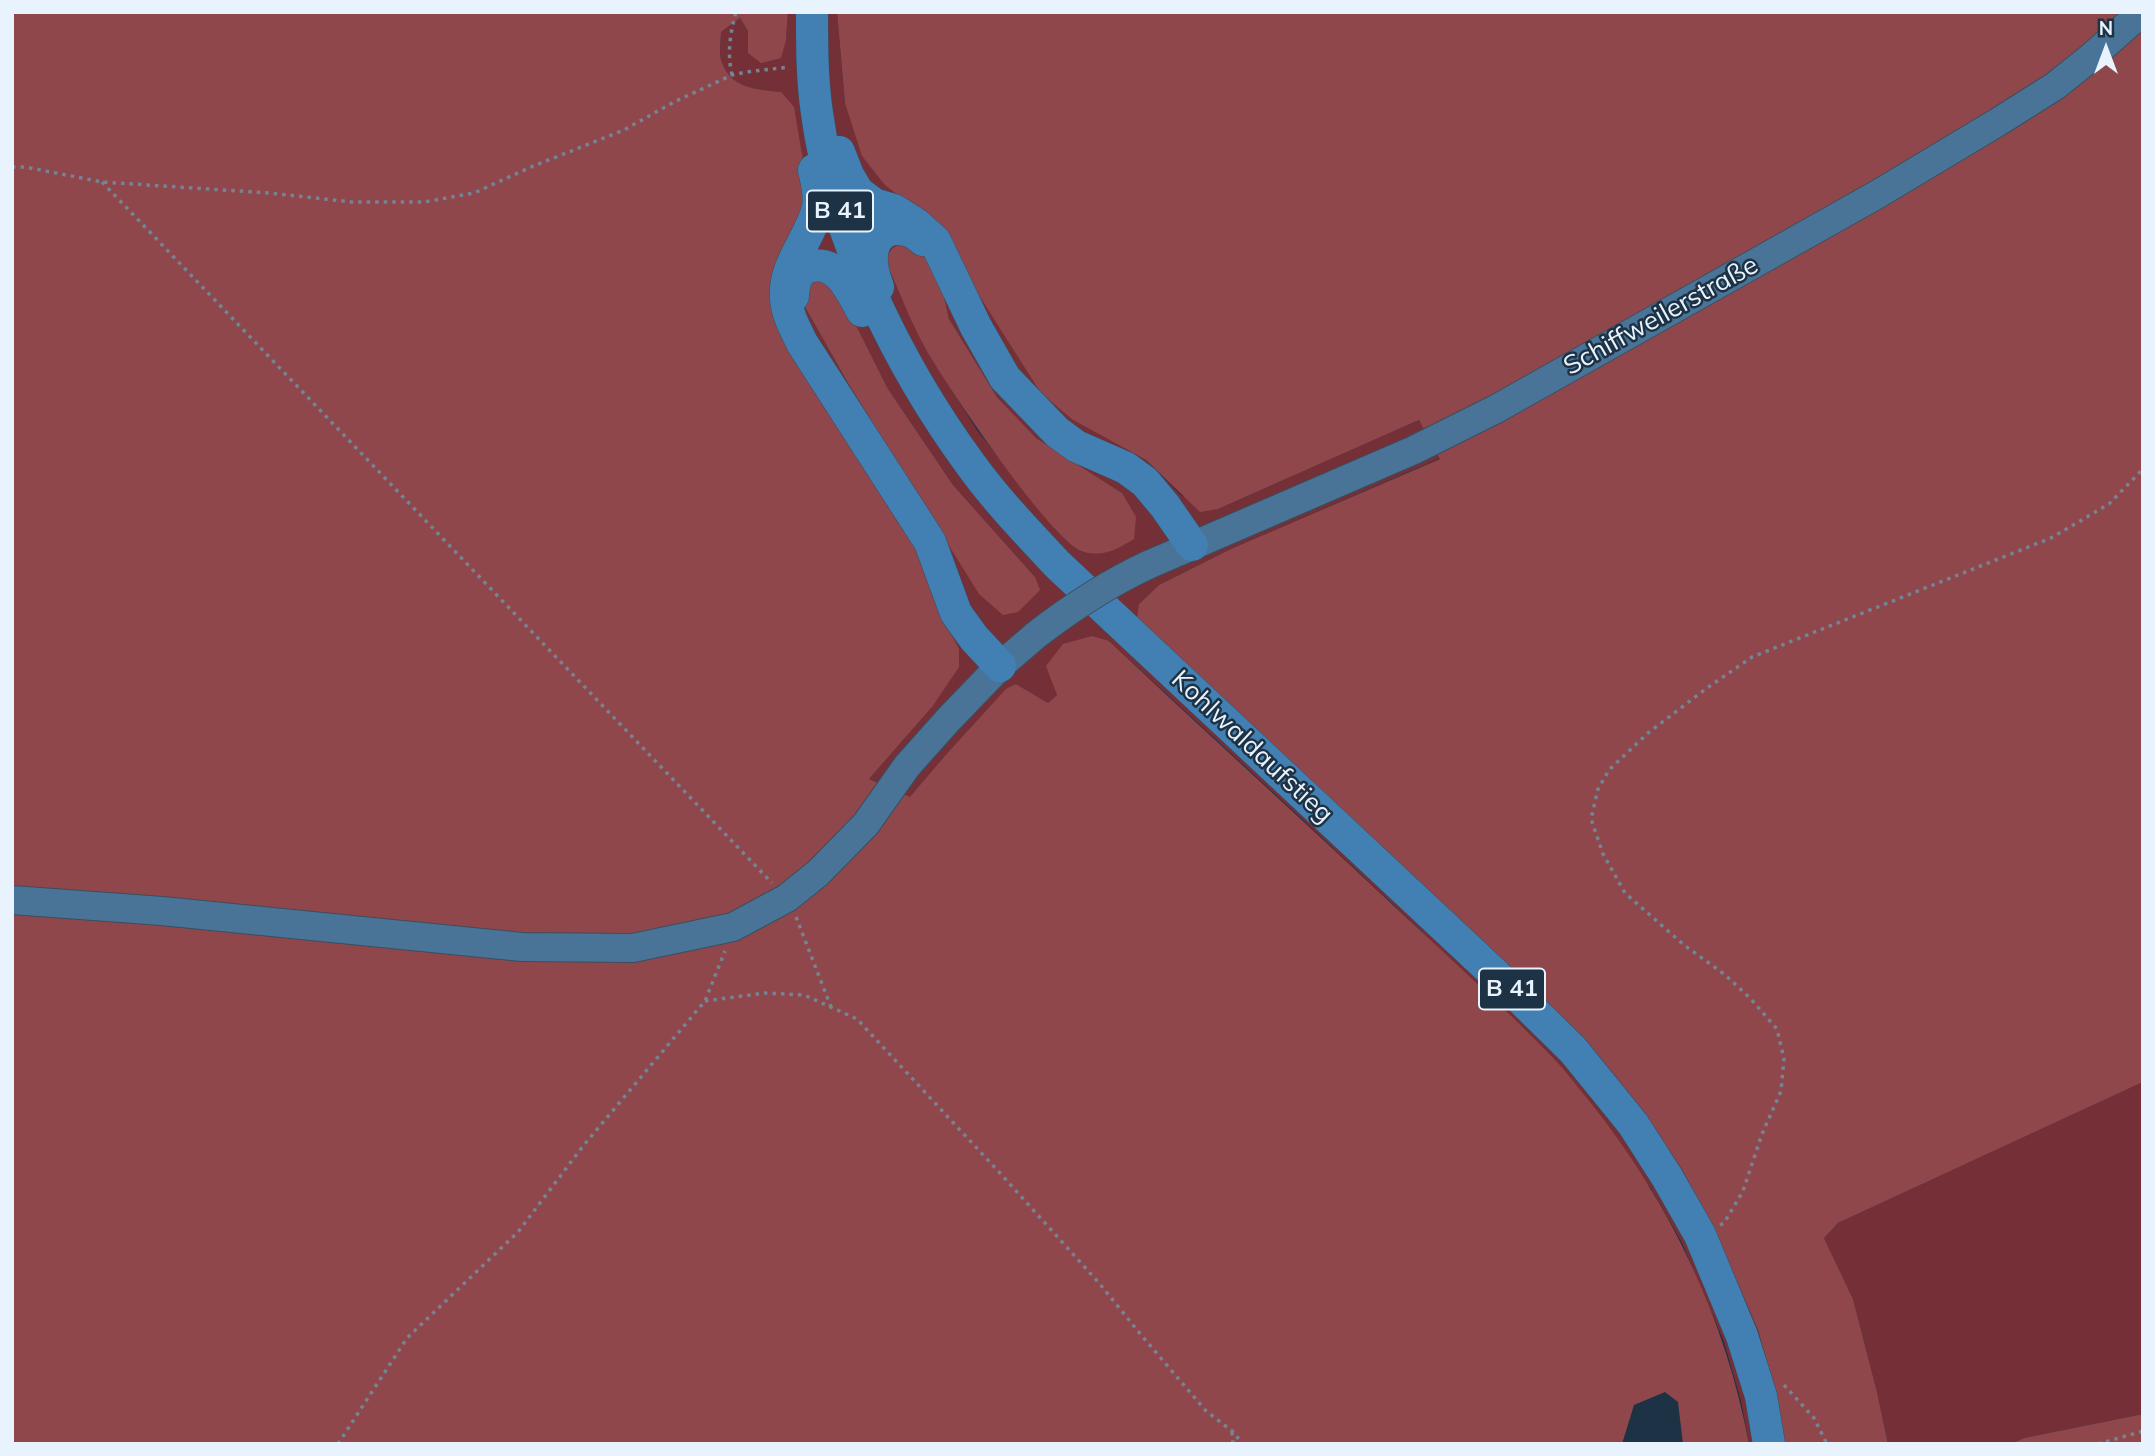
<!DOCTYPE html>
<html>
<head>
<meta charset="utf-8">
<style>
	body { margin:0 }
	#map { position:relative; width:2155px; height:1456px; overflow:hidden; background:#1d3245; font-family:Mulish,sans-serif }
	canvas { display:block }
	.frame { position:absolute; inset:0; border:14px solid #e8f3fd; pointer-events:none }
	.north { position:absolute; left:2071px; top:14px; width:70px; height:70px; -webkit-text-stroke:5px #1d3245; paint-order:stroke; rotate:0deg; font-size:19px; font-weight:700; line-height:28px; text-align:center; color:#e8f3fd }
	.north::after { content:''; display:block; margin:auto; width:24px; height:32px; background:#e8f3fd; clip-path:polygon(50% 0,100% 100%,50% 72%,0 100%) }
</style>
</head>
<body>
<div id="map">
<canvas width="2155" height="1456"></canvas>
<div class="frame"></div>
<div class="north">N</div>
</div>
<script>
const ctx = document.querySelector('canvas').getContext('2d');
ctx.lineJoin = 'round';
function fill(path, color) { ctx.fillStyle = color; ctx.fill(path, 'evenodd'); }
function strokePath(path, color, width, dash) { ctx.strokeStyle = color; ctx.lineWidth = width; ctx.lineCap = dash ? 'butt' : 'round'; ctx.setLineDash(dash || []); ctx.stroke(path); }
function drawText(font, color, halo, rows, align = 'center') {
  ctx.font = font + ' Mulish,sans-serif'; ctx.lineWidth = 5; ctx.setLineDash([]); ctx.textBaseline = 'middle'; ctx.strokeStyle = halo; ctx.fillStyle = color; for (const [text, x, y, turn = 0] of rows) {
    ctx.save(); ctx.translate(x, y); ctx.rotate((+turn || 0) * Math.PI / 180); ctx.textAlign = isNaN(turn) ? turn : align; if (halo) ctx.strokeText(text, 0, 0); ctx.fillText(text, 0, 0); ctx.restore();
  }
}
fill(new Path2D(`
	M788,12H837L845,103L1073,420L1146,460L1182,496L1218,509L1419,420L1441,458L1233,548L1159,585L1139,604L1211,688L1327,794L1525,980L1585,1039L1646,1115L1681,1168L1714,1228L1758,1330L1776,1393L1785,1444H1749L1741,1401L1724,1342L1682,1243L1650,1187L1501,1006L1303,820L1109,641L1053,682L1057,695L1048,703L1016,684L943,758L910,798L869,779L932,707L773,314L770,288L781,254V92C756,89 729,89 721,60C719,52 721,40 721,32L740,18L748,31V53L786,40ZM886,263L940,279L949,319L997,397L1036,438L1122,493L1082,552L1056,530L977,430L924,346ZM835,286L888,389L953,485L1035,577L940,529L848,383L805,307Z
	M2143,1082V1414L2024,1438L2011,1444H1888L1877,1392L1853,1299L1824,1238L1838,1223Z`), '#753037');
fill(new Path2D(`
	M12,12H788L786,40L781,58L761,63L748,53V31L740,18L721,32C721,40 719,52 721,60C730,89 756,89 781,92L794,107L805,173L803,206L781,254L770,288L773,314L904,524L927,569L943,618L959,649V667L932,707L869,779L910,797L943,758L1006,689L1016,684L1048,703L1057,695L1046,666L1063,644L1092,636L1109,641C1204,731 1301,818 1396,908C1450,958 1505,1008 1556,1061C1568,1074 1579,1089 1590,1102C1669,1201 1726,1319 1749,1444H1683L1678,1402L1665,1392L1634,1405L1622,1444H12Z
	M837,12H2143V1082L1838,1223L1824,1238L1853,1299L1877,1392L1888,1444H1785L1776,1393L1758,1330L1714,1228L1681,1168L1646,1115L1585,1039L1525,980L1137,618L1139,604L1159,585L1233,548L1440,459L1419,420L1218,509L1200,512L1146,460L1073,420L1041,393L968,278L923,214L885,185L862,156L845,103Z
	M905,242L922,250L940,279L949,319L997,397L1036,438L1122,493L1136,517L1134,539C1117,549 1105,557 1084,552C1054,546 942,379 924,346C910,320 899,290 886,263C889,250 892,247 905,242Z
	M811,278L836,286L888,389L953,485L1035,577L1040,590L1018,612L1003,615L979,594L848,383L805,307L802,288Z
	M2143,1414V1444H2011L2024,1438Z`), '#90474c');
const secondary = new Path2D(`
	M1148,565L1414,450L1496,409L1878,194L1998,122L2055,86L2090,58L2142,12
	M12,900L162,911L522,947L633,948L733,927L787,898L818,873L866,824L907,766L949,719L1000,666L1036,635`);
const primary = new Path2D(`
	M812,12C812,46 812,80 817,113C833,234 899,367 971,465C997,501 1028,533 1058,565L1514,992L1573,1050L1633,1124L1667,1177L1700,1235L1742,1336L1761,1396L1769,1444
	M839,152L848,175L858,192L874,204L894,210L916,224L935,241L976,327L1005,378L1057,432L1076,446L1126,468L1145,482L1165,506L1192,545
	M814,170C817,182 820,195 818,207C811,239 783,264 786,298C787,315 795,328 802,343L930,542L956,613L974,638L1000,666
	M878,287C873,274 869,256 875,243C885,223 910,227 923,240
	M793,296C794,282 796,269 812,266C839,261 851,291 862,311`);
strokePath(secondary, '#3b4e5d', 30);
strokePath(primary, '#3b4e5d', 33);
strokePath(new Path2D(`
	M732,75C727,53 730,34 736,12
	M12,167H25L102,182L269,193L352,202H424L474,193L531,167L624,130L674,102L732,75L746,72L789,67
	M102,182L772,883
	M796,917L831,1007
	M705,1001L765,993L804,995L857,1019L999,1172L1099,1283L1142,1336L1206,1411L1232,1431L1243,1444
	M1720,1225L1724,1223L1743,1191L1762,1134L1781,1091L1784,1059L1777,1029L1750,998L1724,974L1684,945L1625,893L1603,854L1591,819L1598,789L1609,770L1648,733L1707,688L1752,657L2051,538L2109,504L2143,469
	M1784,1385L1814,1418L1827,1444
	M1232,1432L1233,1444
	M338,1444L407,1338L518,1232L583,1146L705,1001L725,951
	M2098,1444L2143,1431`), '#748493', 3.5, [3.5, 5]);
strokePath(secondary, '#497498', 28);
strokePath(primary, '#4280b3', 32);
const secondaryBridge = new Path2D(`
	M1036,635C1071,608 1107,584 1148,565`);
strokePath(secondaryBridge, '#3b4e5d', 30, []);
strokePath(secondaryBridge, '#497498', 28);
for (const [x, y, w] of [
	[840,211,66],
	[1512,989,66]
]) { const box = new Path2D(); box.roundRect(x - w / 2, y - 20.5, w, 41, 5); ctx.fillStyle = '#1d3245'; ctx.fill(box); strokePath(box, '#e8f3fd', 2); }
drawText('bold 24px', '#e8f3fd', null, [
	["B 41",840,211],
	["B 41",1512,989]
]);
drawText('26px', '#e8f3fd', '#1d3245', [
	["Schiffweilerstraße",1661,316,-29],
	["Kohlwaldaufstieg",1252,747,43]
]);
</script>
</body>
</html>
